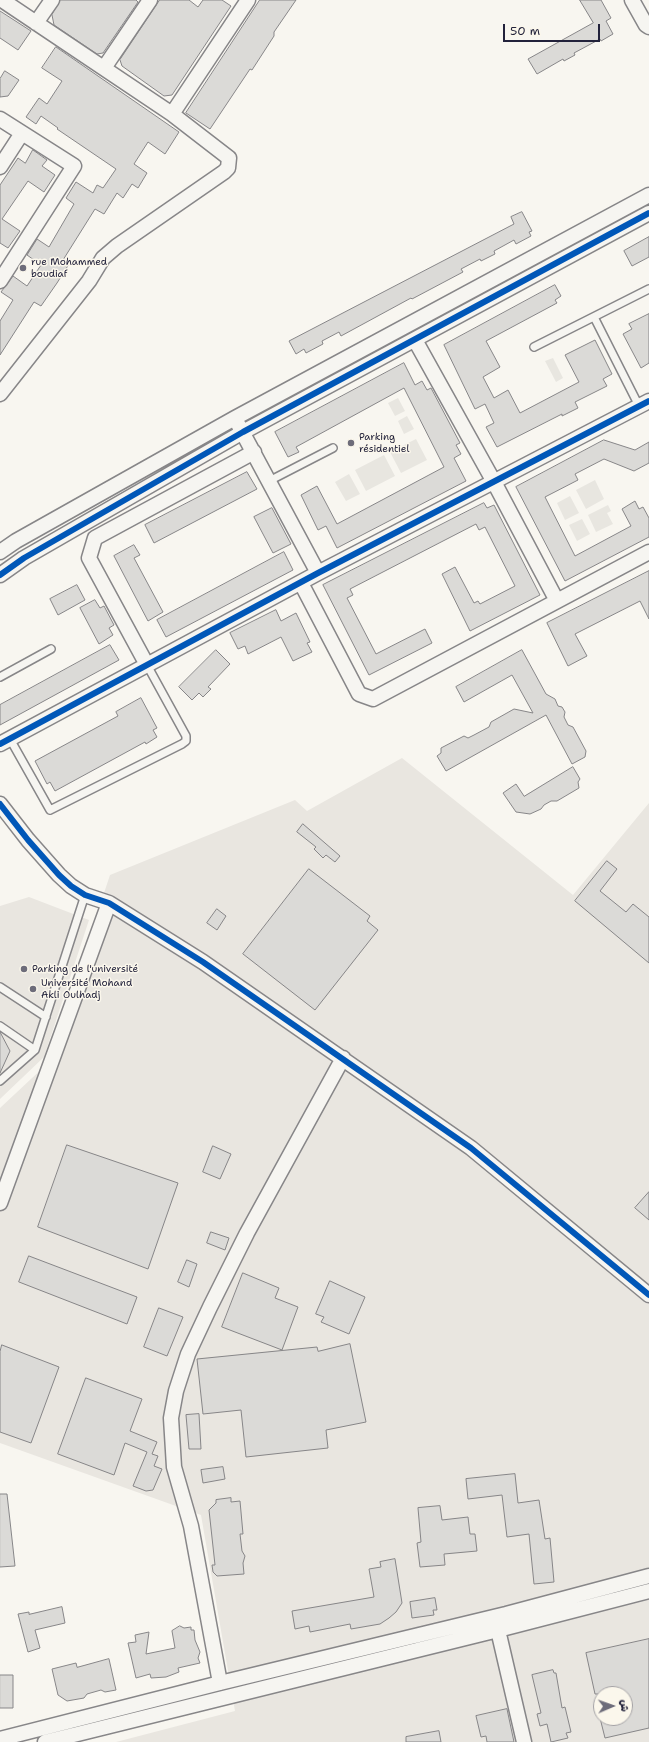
<!DOCTYPE html>
<html>
<head>
<meta charset="utf-8">
<style>
	body { margin:0 }
	#map { position:relative; width:649px; height:1742px; overflow:hidden; background:#f8f6f0; font-family:"Shantell Sans","Playpen Sans Arabic",sans-serif }
	canvas { display:block }
	.north { position:absolute; left:593px; top:1686px; width:40px; height:40px; box-sizing:border-box; background:#fbf7ec; border:1px solid #a4a2a5; border-radius:50%; rotate:88deg; font-size:11px; font-weight:700; line-height:16px; text-align:center; color:#22223b }
	.north::after { content:''; display:block; margin:auto; width:14px; height:18px; background:#6d6c7a; clip-path:polygon(50% 0,100% 100%,50% 72%,0 100%) }
	.scale { position:absolute; left:503px; top:24px; width:97px; height:18px; box-sizing:border-box; border:2px solid #22223b; border-top:0; padding-left:5px; font-size:12px; line-height:14px; white-space:nowrap; color:#22223b; -webkit-text-stroke:3px #fbf7ec; paint-order:stroke }
</style>
</head>
<body>
<div id="map">
<canvas width="649" height="1742"></canvas>
<div class="north">ش</div>
<div class="scale">50 m</div>
</div>
<script>
const ctx = document.querySelector('canvas').getContext('2d');
ctx.lineJoin = 'round';
function fill(path, color) { ctx.fillStyle = color; ctx.fill(path, 'evenodd'); }
function strokePath(path, color, width, dash) { ctx.strokeStyle = color; ctx.lineWidth = width; ctx.lineCap = dash ? 'butt' : 'round'; ctx.setLineDash(dash || []); ctx.stroke(path); }
function drawText(font, color, halo, rows, align = 'center') {
  ctx.font = font + ' "Shantell Sans",sans-serif'; ctx.lineWidth = 3; ctx.setLineDash([]); ctx.textBaseline = 'middle'; ctx.strokeStyle = halo; ctx.fillStyle = color; for (const [text, x, y, turn = 0] of rows) {
    ctx.save(); ctx.translate(x, y); ctx.rotate((+turn || 0) * Math.PI / 180); ctx.textAlign = isNaN(turn) ? turn : align; if (halo) ctx.strokeText(text, 0, 0); ctx.fillText(text, 0, 0); ctx.restore();
  }
}
fill(new Path2D(`
	M402,758L573,895L649,803V1742H116L235,1711L201,1515L0,1443V1108L47,1064L110,875L295,800L307,811ZM601,1694H625V1718H601Z
	M29,897L89,920L44,1057L0,1099V906Z`), '#e9e6e0');
fill(new Path2D(`
	M553,358L563,378L556,382L545,361Z
	M398,398L405,411L395,416L388,403Z
	M407,416L414,429L404,434L398,421Z
	M416,439L427,460L401,473L390,452Z
	M384,455L395,476L366,491L355,470Z
	M349,474L360,494L346,501L335,482Z
	M595,480L604,499L586,509L576,490Z
	M570,496L579,513L565,520L557,503Z
	M608,505L611,511L607,513L613,524L596,532L588,515Z
	M582,519L590,534L577,541L569,525Z`), '#e8e6e0');
const building = new Path2D(`
	M60,0H136L138,2L103,53L97,54L54,25L52,15Z
	M160,0H189L198,7L203,0H222L231,6L172,95L164,96L122,66L120,60Z
	M260,0H296L274,32V36L252,70L250,69L210,129L186,113Z
	M580,0H601L611,18L606,21L613,34L601,41L600,39L574,53L575,55L564,61L563,59L537,74L528,59L593,23Z
	M0,11L31,31L18,50L0,38Z
	M56,47L179,132L165,154L148,142L134,164L147,173L138,188L132,184L123,198L117,193L104,214L95,209L63,260L69,264L57,283L41,306L34,302L0,355V321L13,300L1,292L13,276L27,286L41,265L27,255L37,239L49,247L74,204L66,198L76,182L93,193L97,185L103,188L116,169L57,129L58,128L41,116L36,124L26,117L39,98L47,104L62,81L42,68Z
	M5,71L19,80L8,96L0,97V79Z
	M33,150L47,160L42,166L55,175L44,192L28,181L2,219L20,231L8,248L0,243V185L18,158L25,163Z
	M522,212L532,231L529,232L531,236L516,244L514,240L494,251L495,254L481,261L480,259L461,269L463,272L412,299L411,298L341,336L339,332L322,341L323,344L306,353L304,349L296,354L289,341L514,224L511,217Z
	M649,237V257L632,266L624,251Z
	M555,285L561,296L555,300L557,303L486,341L500,367L483,377L494,398L508,390L520,413L579,382L565,355L595,340L612,374L603,379L607,386L575,402L578,408L562,416V414L497,447L486,427L494,423L485,404L475,409L444,345Z
	M649,314V363L641,368L623,334L632,329L629,324Z
	M404,363L415,385L422,381L427,390L431,388L460,443L456,445L461,454L454,458L466,481L337,548L326,526L318,530L301,495L317,486L337,524L444,467L404,388L296,447L299,452L288,457L275,432Z
	M604,440L635,450L649,442V463L634,471L604,459L575,474L578,480L545,497L575,556L631,526L622,509L635,501L639,509L643,507L649,518V537L565,581L516,487Z
	M247,472L257,489L154,543L145,525Z
	M484,503L487,508L494,505L540,595L470,631L442,574L455,567L474,603L478,601L480,604L515,586L485,527L479,530L476,524L350,589L353,595L347,598L376,654L425,629L432,643L369,675L323,585Z
	M272,508L291,544L273,553L254,517Z
	M134,545L140,555L134,558L163,612L148,621L114,556Z
	M284,552L293,570L166,637L157,620Z
	M649,571V619L640,601L575,634L587,656L568,666L547,623Z
	M77,585L85,600L58,615L50,599Z
	M95,600L100,608L104,606L114,625L109,628L113,635L99,644L80,608Z
	M276,610L281,621L296,613L310,642L307,643L312,652L293,661L281,637L248,654L245,646L238,649L230,633Z
	M110,645L119,660L0,725V705Z
	M216,650L230,664L208,687L211,689L203,697L199,693L192,700L179,687Z
	M522,650L546,694L555,699L558,706L562,707L565,712L564,717L568,725L573,727L586,751L585,757L572,764L546,715L446,771L437,756L441,753V748L464,736L468,738L474,735L489,727L491,722L514,709L533,713L512,675L464,702L456,687Z
	M141,698L157,728L153,730L157,737L146,744L145,742L55,791L50,782L47,784L35,761L118,716L116,712Z
	M573,767L580,779L578,782L579,788L557,801H551L544,805L541,809L530,814L516,812L503,793L516,784L524,796Z
	M303,824L340,856L335,862L326,855L323,858L314,849L316,847L297,832Z
	M607,861L617,869L600,891L626,912L633,904L649,917V963L575,901Z
	M309,869L370,916L367,921L378,930L315,1010L243,954Z
	M217,909L226,916L217,930L207,923Z
	M0,1032L10,1051L0,1073Z
	M67,1145L178,1183L148,1269L38,1227Z
	M213,1146L231,1154L220,1179L203,1172Z
	M649,1192V1220L635,1208Z
	M211,1232L229,1238L225,1250L207,1243Z
	M29,1256L137,1297L127,1324L19,1282Z
	M187,1260L197,1264L189,1287L178,1282Z
	M243,1273L279,1288L275,1298L298,1307L282,1350L222,1327Z
	M330,1281L365,1297L349,1334L321,1322L324,1317L316,1314Z
	M159,1308L183,1317L167,1356L144,1347Z
	M350,1344L366,1422L326,1430L328,1448L246,1457L241,1410L203,1414L197,1359L317,1347L318,1351Z
	M2,1345L59,1367L31,1443L0,1432V1352Z
	M86,1378L142,1399L130,1431L157,1442L152,1454L158,1456L154,1466L162,1469L153,1490L146,1491L133,1486L147,1452L125,1443L114,1475L58,1454Z
	M199,1414L201,1449H189L186,1415Z
	M223,1467L225,1479L203,1483L201,1470Z
	M515,1474L518,1503L539,1500L545,1539L550,1538L554,1582L534,1584L529,1534L507,1537L502,1495L468,1499L466,1479Z
	M0,1494H7L15,1566L0,1567Z
	M231,1498V1502L240,1501L243,1534H240L242,1551L245,1556L243,1563L244,1574L217,1576L213,1572L212,1565H215L209,1510L216,1503V1500Z
	M440,1506L442,1520L468,1517L470,1534H475L477,1551L444,1554L445,1565L420,1567L417,1543L421,1542L418,1508Z
	M395,1559L402,1603L396,1612L389,1618L380,1624L351,1629L350,1624L310,1632L309,1626L295,1629L292,1611L374,1597L369,1569L381,1567L380,1562Z
	M435,1598L437,1610H433L434,1615L412,1618L410,1602Z
	M62,1607L65,1623L35,1630L40,1648L28,1652L18,1614L29,1612V1614Z
	M180,1626L184,1628L191,1627V1630H194L195,1640L200,1652L198,1658L200,1663L178,1668L179,1672L166,1677L151,1678L150,1674L136,1678L128,1643L136,1642L135,1635L149,1632L146,1654L175,1648L172,1631Z
	M649,1639V1728L605,1738L600,1718H625V1694H595L586,1653Z
	M109,1659L116,1690L105,1692L101,1690L87,1694L84,1698L67,1701L58,1695L52,1669L76,1663L77,1667Z
	M553,1670L554,1673H556L562,1708L565,1707L571,1732L566,1733L568,1738L551,1742L547,1724L540,1726L537,1714L541,1713L532,1675Z
	M0,1675H13V1708H0Z
	M507,1709L514,1742H487L486,1736L481,1737L476,1716Z
	M439,1731L441,1742H406V1737Z`);
fill(building, '#dbdad7');
strokePath(building, '#878688', 1);
const service = new Path2D(`
	M594,317L639,406
	M534,347L649,289
	M269,481L333,448
	M0,677L51,649
	M10,739L50,810L182,744L186,741V736L147,665
	M0,987L46,1017
	M0,1026L35,1050
	M0,1081L35,1050L85,895`);
const minor = new Path2D(`
	M632,0L646,25L649,27
	M36,23L52,0
	M104,68L150,0
	M172,114L248,0
	M0,119L74,166L0,281
	M0,167L22,133
	M415,340L494,482L557,601
	M0,394L89,281L103,258L117,246L224,172L228,168L229,158L172,114L2,0
	M238,424L318,573
	M0,552L16,541L235,418L649,195
	M0,575L24,558L243,432L649,213
	M301,583L359,694L373,699L649,552
	M147,665L89,558L95,538L254,452
	M0,744L318,573L649,401
	M0,804L28,840L59,875L71,886L85,895L109,903L203,962L471,1148L649,1295
	M0,1203L109,903
	M498,1630L524,1742
	M220,1683L191,1526L174,1467L171,1418L176,1391L188,1354L210,1307L247,1233L343,1058
	M0,1739L220,1683L506,1614L649,1576
	M45,1742L498,1630L649,1591`);
strokePath(service, '#878688', 10);
strokePath(minor, '#878688', 17);
strokePath(service, '#f6f5f1', 7);
strokePath(minor, '#f6f5f1', 14);
strokePath(new Path2D(`
	M0,575L24,558L243,432L649,213
	M0,744L318,573L649,401
	M0,804L28,840L59,875L71,886L85,895L109,903L203,962L471,1148L649,1295`), '#0057b8', 6);
for (const [x, y, r, color] of [
	[23,268,4,"#6d6c7a"],
	[351,443,4,"#6d6c7a"],
	[24,969,4,"#6d6c7a"],
	[33,989,4,"#6d6c7a"]
]) { const dot = new Path2D(); dot.arc(x, y, r, 0, 2 * Math.PI); ctx.fillStyle = color; ctx.fill(dot); strokePath(dot, '#fbf7ec', 1.5); }
drawText('10px', '#22223b', '#fbf7ec', [
	["rue Mohammed",31,262],
	["boudiaf",31,274],
	["Parking",359,437],
	["résidentiel",359,449],
	["Parking de l'université",32,969],
	["Université Mohand",41,983],
	["Akli Oulhadj",41,995]
], 'left');
</script>
</body>
</html>
